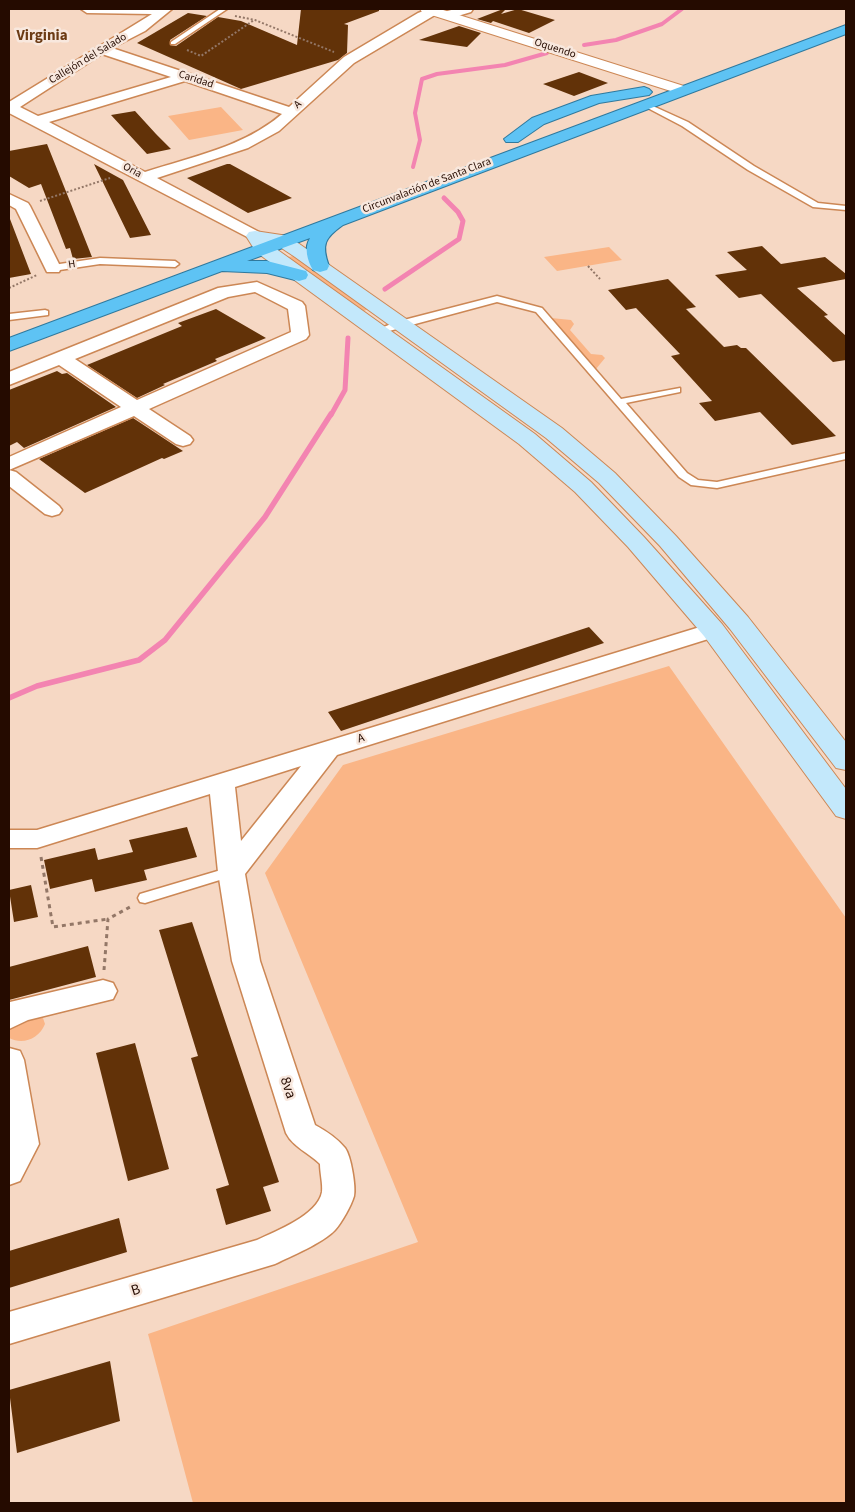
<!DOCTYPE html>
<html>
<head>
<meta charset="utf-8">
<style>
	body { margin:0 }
	#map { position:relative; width:855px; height:1512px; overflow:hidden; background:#f6d8c4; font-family:"Source Sans 3",sans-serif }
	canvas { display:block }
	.frame { position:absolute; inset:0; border:10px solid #250b00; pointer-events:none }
</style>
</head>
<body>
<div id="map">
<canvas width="855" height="1512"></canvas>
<div class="frame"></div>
</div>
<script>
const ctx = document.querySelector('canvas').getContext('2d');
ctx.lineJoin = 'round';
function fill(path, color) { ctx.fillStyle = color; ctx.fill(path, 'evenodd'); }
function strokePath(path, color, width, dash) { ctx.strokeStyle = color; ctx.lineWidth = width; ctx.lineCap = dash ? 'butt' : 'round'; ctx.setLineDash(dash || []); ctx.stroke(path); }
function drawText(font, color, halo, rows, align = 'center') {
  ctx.font = font + ' "Source Sans 3",sans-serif'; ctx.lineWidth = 5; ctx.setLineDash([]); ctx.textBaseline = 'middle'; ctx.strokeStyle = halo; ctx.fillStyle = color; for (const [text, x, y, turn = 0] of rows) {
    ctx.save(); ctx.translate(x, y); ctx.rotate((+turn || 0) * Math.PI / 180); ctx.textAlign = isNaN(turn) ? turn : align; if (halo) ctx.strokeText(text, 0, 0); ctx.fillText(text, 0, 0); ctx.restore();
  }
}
fill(new Path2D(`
	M221,107L243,130L189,140L168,116Z
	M609,247L622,260L557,271L544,257Z
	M294,256L368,309L364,311L287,257Z
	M551,318L571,320L574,324L570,330L591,354L602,355L605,358L596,369Z
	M669,666L846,918V1503H193L148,1334L418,1242L265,873L343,765Z
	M42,1015L45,1024C39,1039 23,1045 9,1038L10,1016Z`), '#fab586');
strokePath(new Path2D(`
	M584,45L616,40L662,24L682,9
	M413,167L420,140L415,113L422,79L437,74L505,65L547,53`), '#f384b1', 4);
strokePath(new Path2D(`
	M385,289L459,239L463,221L458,212L444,198
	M331,415L345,390L348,338`), '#f384b1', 5);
strokePath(new Path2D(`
	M9,698L37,686L139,660L165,640L265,517L331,414`), '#f384b1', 5.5);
fill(new Path2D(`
	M301,9H379V11L344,24L348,25L347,53L338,60L241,89L137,43L188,13L207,16L170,40V45L176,46L218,17L241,21L297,45Z
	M503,9H506L501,14L518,9L555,20L529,33L493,21L491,23L477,19Z
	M459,26L481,33L467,47L419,40Z
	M579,72L608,83L574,96L543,84Z
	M135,111L156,134L171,149L147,154L111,115Z
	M47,144L71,204L92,257L73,259L70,248L66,249L41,184L29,188L9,176V151Z
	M94,164L123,180L151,235L130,238Z
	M227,164H230L292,198L248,213L187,178Z
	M10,219L31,274L9,278Z
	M762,246L781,264L825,257L846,274V279L797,288L828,315L824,316L846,336V360L833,362L761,294L739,298L715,275L747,270L727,252Z
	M668,279L696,307L686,309L724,347L737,345L741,348H746L836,436L792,445L760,412L715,421L699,403L712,401L671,356L680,354L636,308L626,310L608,290Z
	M216,309L266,338L215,359L217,361L163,384L165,385L137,398L87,365L182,326L178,323Z
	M57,371L62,374L67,373L116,407L24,448L17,442L9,446V390Z
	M133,418L183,451L164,459L162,458L85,493L39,459Z
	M589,627L604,643L341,731L328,712Z
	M187,827L197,857L144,870L147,880L95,892L92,879L50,889L44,860L95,848L98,860L133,852L129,840Z
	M31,885L38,917L14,922L9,890Z
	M192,922L279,1182L263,1187L271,1211L226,1225L216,1189L229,1185L191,1058L198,1056L159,930Z
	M88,946L96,977L9,1000V967Z
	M135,1043L169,1169L128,1181L96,1053Z
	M119,1218L127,1252L9,1288V1251Z
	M110,1361L120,1421L17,1453L9,1390Z`), '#623208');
const service = new Path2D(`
	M220,9H227L175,44H171V42Z
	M644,102L688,122L754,166L818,203L846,206V210L813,207L748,170L682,126L642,105L640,104Z
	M100,258L175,261L179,264L175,267L100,264L53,271L49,268L53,265Z
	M497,296L542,308L621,399L680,388V392L626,403L687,473L698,480L717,482L846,453V459L717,488L691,485L679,477L536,312L497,302L378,334L374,331L396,322Z
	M45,310L48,311V315L9,320V314Z
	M231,867L236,869L238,872L236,875L145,903L140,902L138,898L140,894Z`);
const minor = new Path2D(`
	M81,9H172L145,31L112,48L289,107L344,57L418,13L429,9H445L354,63L279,131L248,148L157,178L261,233L263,236L261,239L255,241L9,113V102L152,14L87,13ZM102,54L171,77L38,116L20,107ZM185,81L282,114C244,147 191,157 145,172L49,122Z
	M455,9H473L471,12L448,19L442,15L444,12Z
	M9,194L28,203L30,206L61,268L59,272H47L45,268L16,209L9,205Z
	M257,282L302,302L305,306L309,335L306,339L149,409L190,436L193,440L190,444L183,446L176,444L134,416L9,470L16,472L59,506L62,510L59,514L52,516L45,514L9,486V457L121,407L59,365L9,385V372L218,288ZM255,292L288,309L291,332L137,400L75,359L228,297Z
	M713,623L721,625L724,630L721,635L337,755L245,874L260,961L315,1125C326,1131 337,1138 345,1148C351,1156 356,1187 354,1196C351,1206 342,1222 335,1230C323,1243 291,1256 275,1264L9,1344V1312L257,1240C276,1231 318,1215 322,1192C323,1184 320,1173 320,1164C309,1153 293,1147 286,1133L232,961L218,872L210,794L37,848H9V830H37ZM301,766L241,841L235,787Z
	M103,980L113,983L117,991L113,999L28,1020L9,1029L10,1002Z
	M9,1048L20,1051L24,1060L39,1144L20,1181L9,1185Z`);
const tertiary = new Path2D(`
	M420,9H440L687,87L690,90L687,93H677L422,12Z`);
const secondary = new Path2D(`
	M255,231L288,236L562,428L615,473L676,536L748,617L846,742V770L836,768L730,629L660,546L599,483L546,438L295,257L277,245L268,243L535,434L591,482L644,537L722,624L846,789V819L836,816L704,636L628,547L575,492L519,444L256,252L246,236L249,232Z`);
const trunk = new Path2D(`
	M846,25V34L343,225C325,238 321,244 329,266L327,270L320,272L313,270C307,260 304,248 310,238L247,261H267L306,271L308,275L306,279L299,281L267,273L222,271L9,351V338Z
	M644,87L649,89L652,92L649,95L599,103L544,124L518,142H506L504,139L532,118L591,96Z`);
strokePath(service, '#cc8755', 3);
strokePath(minor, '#cc8755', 3);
strokePath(tertiary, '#cc8755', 2);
strokePath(secondary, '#cc8755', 2);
strokePath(trunk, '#30799d', 2);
strokePath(new Path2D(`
	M235,16L255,20L334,52
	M187,50L201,56L254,20
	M40,201L110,178
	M588,266L600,279
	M9,288L37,275`), '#937767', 2, [2, 2]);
strokePath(new Path2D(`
	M41,857L53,927L108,919
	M104,970L108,919L130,907`), '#937767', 3, [4, 4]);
fill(service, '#fff');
fill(minor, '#fff');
fill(tertiary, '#fff');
fill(secondary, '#c3e8fb');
fill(trunk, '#5ec3f4');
drawText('11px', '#250b00', '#f8e8de', [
	["Oquendo",555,49,18],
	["Callejón del Salado",88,59,-31],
	["Caridad",196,80,18],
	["A",298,105,-42],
	["Oria",132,171,28],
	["Circunvalación de Santa Clara",427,186,-21],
	["H",72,265,-9]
]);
drawText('12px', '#250b00', '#f8e8de', [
	["A",361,739,-17]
]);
drawText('bold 15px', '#6c3b14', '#f8e8de', [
	["Virginia",42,37]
]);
drawText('15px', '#250b00', '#f8e8de', [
	["8va",287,1088,72],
	["B",136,1291,-17]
]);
</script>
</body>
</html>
